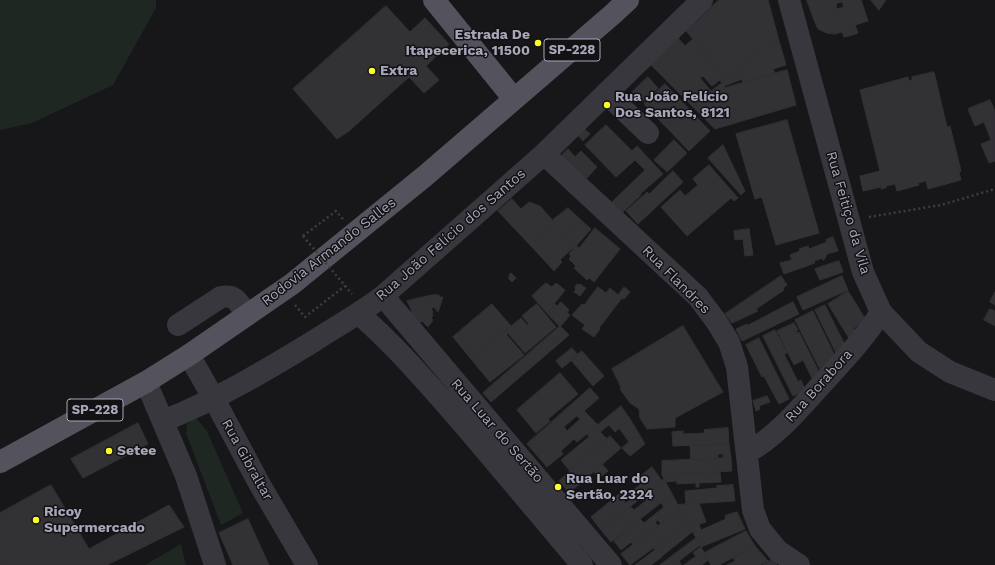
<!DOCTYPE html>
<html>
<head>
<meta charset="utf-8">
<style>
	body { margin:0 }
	canvas { display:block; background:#171618 }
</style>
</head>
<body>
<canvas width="995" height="565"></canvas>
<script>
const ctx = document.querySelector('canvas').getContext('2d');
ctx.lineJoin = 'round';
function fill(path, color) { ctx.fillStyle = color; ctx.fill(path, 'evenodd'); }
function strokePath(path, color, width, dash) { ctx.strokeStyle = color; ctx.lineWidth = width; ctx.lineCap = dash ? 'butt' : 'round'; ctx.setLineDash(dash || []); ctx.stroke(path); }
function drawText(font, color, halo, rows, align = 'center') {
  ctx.font = font + ' "Work Sans",sans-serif'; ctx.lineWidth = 3; ctx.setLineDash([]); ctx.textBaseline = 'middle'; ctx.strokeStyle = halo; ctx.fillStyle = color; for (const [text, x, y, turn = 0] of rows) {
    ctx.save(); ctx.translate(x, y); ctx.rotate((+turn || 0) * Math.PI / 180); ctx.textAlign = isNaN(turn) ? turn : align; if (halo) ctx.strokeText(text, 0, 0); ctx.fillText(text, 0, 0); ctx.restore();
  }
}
fill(new Path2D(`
	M0,0H156V8L113,85L32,123L0,130Z
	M196,418L207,431L243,513L221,525L186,433L187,424Z
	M181,544L186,565H145Z`), '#1e2722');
const building = new Path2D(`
	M719,0H768L779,41L762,49L727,79L686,31Z
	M807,0H861L868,21L855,25L858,33L853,35L844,37L842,32L835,34L827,33L818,29L814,20ZM842,2L844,7L837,9L836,4Z
	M871,0H886L879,10Z
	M386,6L410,32L425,18L449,44L426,66L439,80L424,93L409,77L349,131L337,139L293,89Z
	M678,38L685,46L693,39L727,79L722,83L720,80L712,86L703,76L700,78L711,91L692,106L650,64Z
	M779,41L786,65L773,69L775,73L743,82L742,79L724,86L722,83L762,49Z
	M787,70L796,105L715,129L725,88Z
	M934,72L947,127L950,126L961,171L959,172L961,180L928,189L926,181L918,183L919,185L897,191L895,184L886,186V188L881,189V187L863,191L860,176L880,171L860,90L908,77L909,81L912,80V77Z
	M648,77L658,88L642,102L632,92Z
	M722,83L725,88L715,129L692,106Z
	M665,84L710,131L689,151L644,104Z
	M990,100L995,111V161L989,163L981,144L991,140L984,122L975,126L968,109Z
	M787,120L819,233L776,245L762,197L755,199L736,134Z
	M606,125L632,151L637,146L663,174L640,194L641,195L622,213L612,202L645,170L635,160L616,177L585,145Z
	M581,126L590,134L583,141L575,132Z
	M674,140L687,153L667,172L654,160Z
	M723,145L745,191L741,195L708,158Z
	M568,149L575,157L581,151L597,167L584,181L560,157Z
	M709,165L738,198L734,201L731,198L687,236L661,207L680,190L685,196L698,185L693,179Z
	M673,171L683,182L638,224L626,211L647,192L649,194Z
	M512,199L521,209L529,202L540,206L555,223L530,245L498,211Z
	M568,208L582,221L544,260L530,245L555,223L553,220Z
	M582,221L591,229L576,246H575L560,260L562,262L554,271L544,260Z
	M595,228L620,249L594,282L589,278L587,280L574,268L576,266L569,259L571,256L569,254L576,246L579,248Z
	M749,229L753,255L745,256L743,239L735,240L734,231Z
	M833,237L838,251L827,254L824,260H823L822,258L814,261L815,263L784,274L780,263L792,260L790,255L800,251L799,249L808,246L809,249L827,242L826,240Z
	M839,261L843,272L820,280L815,269Z
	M511,273L516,278L512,282L508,278L510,277L509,275Z
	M781,276L787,285L783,288L784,290L756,309L758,311L732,323L725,314Z
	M842,276L848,290L803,310L797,297Z
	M546,283L552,287L556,283L565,290L547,313L532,296Z
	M577,284L579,285L580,284L586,288L580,296L574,292L576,289L575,288Z
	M598,287L606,293L610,288L618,295L624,287L630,292L624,299L622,298L599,328L600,329L594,337L582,329L585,325L572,315L582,304L584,305Z
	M848,291L866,320L854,328L858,335L850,340L828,304Z
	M995,292V305L990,302Z
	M432,295H439V297H443L438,312L434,307L431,309L433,312L432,314L433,316L431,318L433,320L428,327L422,321L419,323L409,313L412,311L407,301Z
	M561,302L569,310L567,313L570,315L560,327L547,313L555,304L557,306Z
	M793,302L799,314L742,341L736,329L747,324L748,325Z
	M492,304L511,326L471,359L453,337Z
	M537,304L556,327L525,353L508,333L506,334L524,355L490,382L471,359L521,318L527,325L529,324L522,316Z
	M825,305L845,345L836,353L815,310Z
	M990,309L995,311V326L984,320Z
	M813,311L835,356L821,371L795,320Z
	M794,323L798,330L796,331L797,333L799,332L820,374L814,382L803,360L794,365L777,331Z
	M560,326L569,335L491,402L483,393Z
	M683,326L723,392L675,418V427L647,429L640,418L639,409L630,403L620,389L621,387L612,369Z
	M775,330L787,353L784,354L798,382L801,380L805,390L793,396L763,336Z
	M759,338L789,399L779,404L764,376L762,377L746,345Z
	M572,348L578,355L562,368L556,361Z
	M582,351L604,376L593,386L571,360Z
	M560,373L578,394L548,419L550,421L536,433L517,410Z
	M590,388L599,398L584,411L598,425L577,442L574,439L561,451L563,454L547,467L527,444ZM577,416L580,419L567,431L564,427Z
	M767,396L770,402L759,406L760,409L756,411L753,401Z
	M621,406L630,419L615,432L609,425L600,432L607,439L570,471L561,460L589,437L587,434Z
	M630,419L639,434L629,442L619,428Z
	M138,423L148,444L83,478L71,459Z
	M728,428L729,444L673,446L672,432L683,431V434L705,433L704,430Z
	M639,434L645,444L630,456L622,448Z
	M610,436L621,448L569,493L559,481Z
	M729,444L731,458H723V454H718V458L691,460L690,446Z
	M718,458H731L732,471L662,475V461Z
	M602,464L608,471L599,478L594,472Z
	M652,467L662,481L601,530L591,517L619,494L626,503L631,499L627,495L640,485L636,480Z
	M720,472L721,482L699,483V487H696V483L677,484V481L666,482L662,475Z
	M664,479L672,494L611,542L601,530L630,506L634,510L647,500L644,496Z
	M51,485L89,549L169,505L184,527L107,565H0V513Z
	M733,485L735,501L686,504L685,491L717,488V486Z
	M672,494L680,509L661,524L658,520L655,522L658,526L633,545L631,542L621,550L614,541L640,519L644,523L664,507L661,503Z
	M699,503L706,522L690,527L678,505Z
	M680,509L688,523L630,565L621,554Z
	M737,512L745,529L701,547L690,527L699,524L701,530L726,519L725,516Z
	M248,519L269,565H233L219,533Z
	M688,523L692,532L661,557H662L651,565H635L655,550L654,548Z
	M746,531L755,546L719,565H711L704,553Z
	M696,538L700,545L679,561L681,564L680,565H660Z
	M755,546L768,561L760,565H727L735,561L733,557Z
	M701,547L708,560L702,565H684L696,556L693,553Z
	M773,559L777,565H763Z`);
fill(building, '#323134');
strokePath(building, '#323035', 1);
strokePath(new Path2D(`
	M869,217L941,205L995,189
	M303,236L336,211L343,219
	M295,305L305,317L345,286`), '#3d3d45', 2.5, [2, 3]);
strokePath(new Path2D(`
	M789,0L863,272L881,312L919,352L950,372L995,390
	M606,93L648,133
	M544,154L698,297L716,321L729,342L737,367L753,510L760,529L778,551L799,565
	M383,296L611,565
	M359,314C398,348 431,387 465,426C504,472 543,519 582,565
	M178,325L221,297C237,294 239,304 247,315
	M189,355L214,399L260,485L307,565
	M146,382L186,476L215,565
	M163,421C216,400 265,371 314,341C337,326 361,313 383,296L544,154L702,0
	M748,452C777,436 799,409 821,385C842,362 865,338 881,312`), '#38373e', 22);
strokePath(new Path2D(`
	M434,0L514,99
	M0,462L146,382L189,355L292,284L425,176L613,14L628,0`), '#54535d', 22);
strokePath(new Path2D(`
	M303,236L352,294`), '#3d3d45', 2.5, [2, 3]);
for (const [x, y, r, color] of [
	[538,43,4,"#fbfc2b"],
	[372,71,4,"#fbfc2b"],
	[607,105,4,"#fbfc2b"],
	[109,451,4,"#fbfc2b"],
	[558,487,4,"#fbfc2b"],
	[36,520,4,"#fbfc2b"]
]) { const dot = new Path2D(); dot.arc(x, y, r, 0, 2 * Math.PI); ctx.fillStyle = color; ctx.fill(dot); strokePath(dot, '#121113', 1.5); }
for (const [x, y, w] of [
	[572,50,56],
	[95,410,56]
]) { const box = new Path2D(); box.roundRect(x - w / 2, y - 11, w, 22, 3); ctx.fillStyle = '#121113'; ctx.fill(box); strokePath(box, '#a8a7b9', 1); }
drawText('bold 13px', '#a8a7b9', null, [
	["SP-228",572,50],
	["SP-228",95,410]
]);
drawText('bold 14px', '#a8a7b9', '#121113', [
	["Estrada De",530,35,"right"],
	["Itapecerica, 11500",530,51,"right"],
	["Extra",380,71],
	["Rua João Felício",615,97],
	["Dos Santos, 8121",615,113],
	["Setee",117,451],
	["Rua Luar do",566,479],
	["Sertão, 2324",566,495],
	["Ricoy",44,512],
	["Supermercado",44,528]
], 'left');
drawText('14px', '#a8a7b9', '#121113', [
	["Rua Feitiço da Vila",848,213,74],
	["Rua João Felício dos Santos",451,235,-41],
	["Rodovia Armando Salles",329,252,-38],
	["Rua Flandres",676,280,45],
	["Rua Borabora",819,386,-48],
	["Rua Luar do Sertão",497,431,49],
	["Rua Gibraltar",247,460,61]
]);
</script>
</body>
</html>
